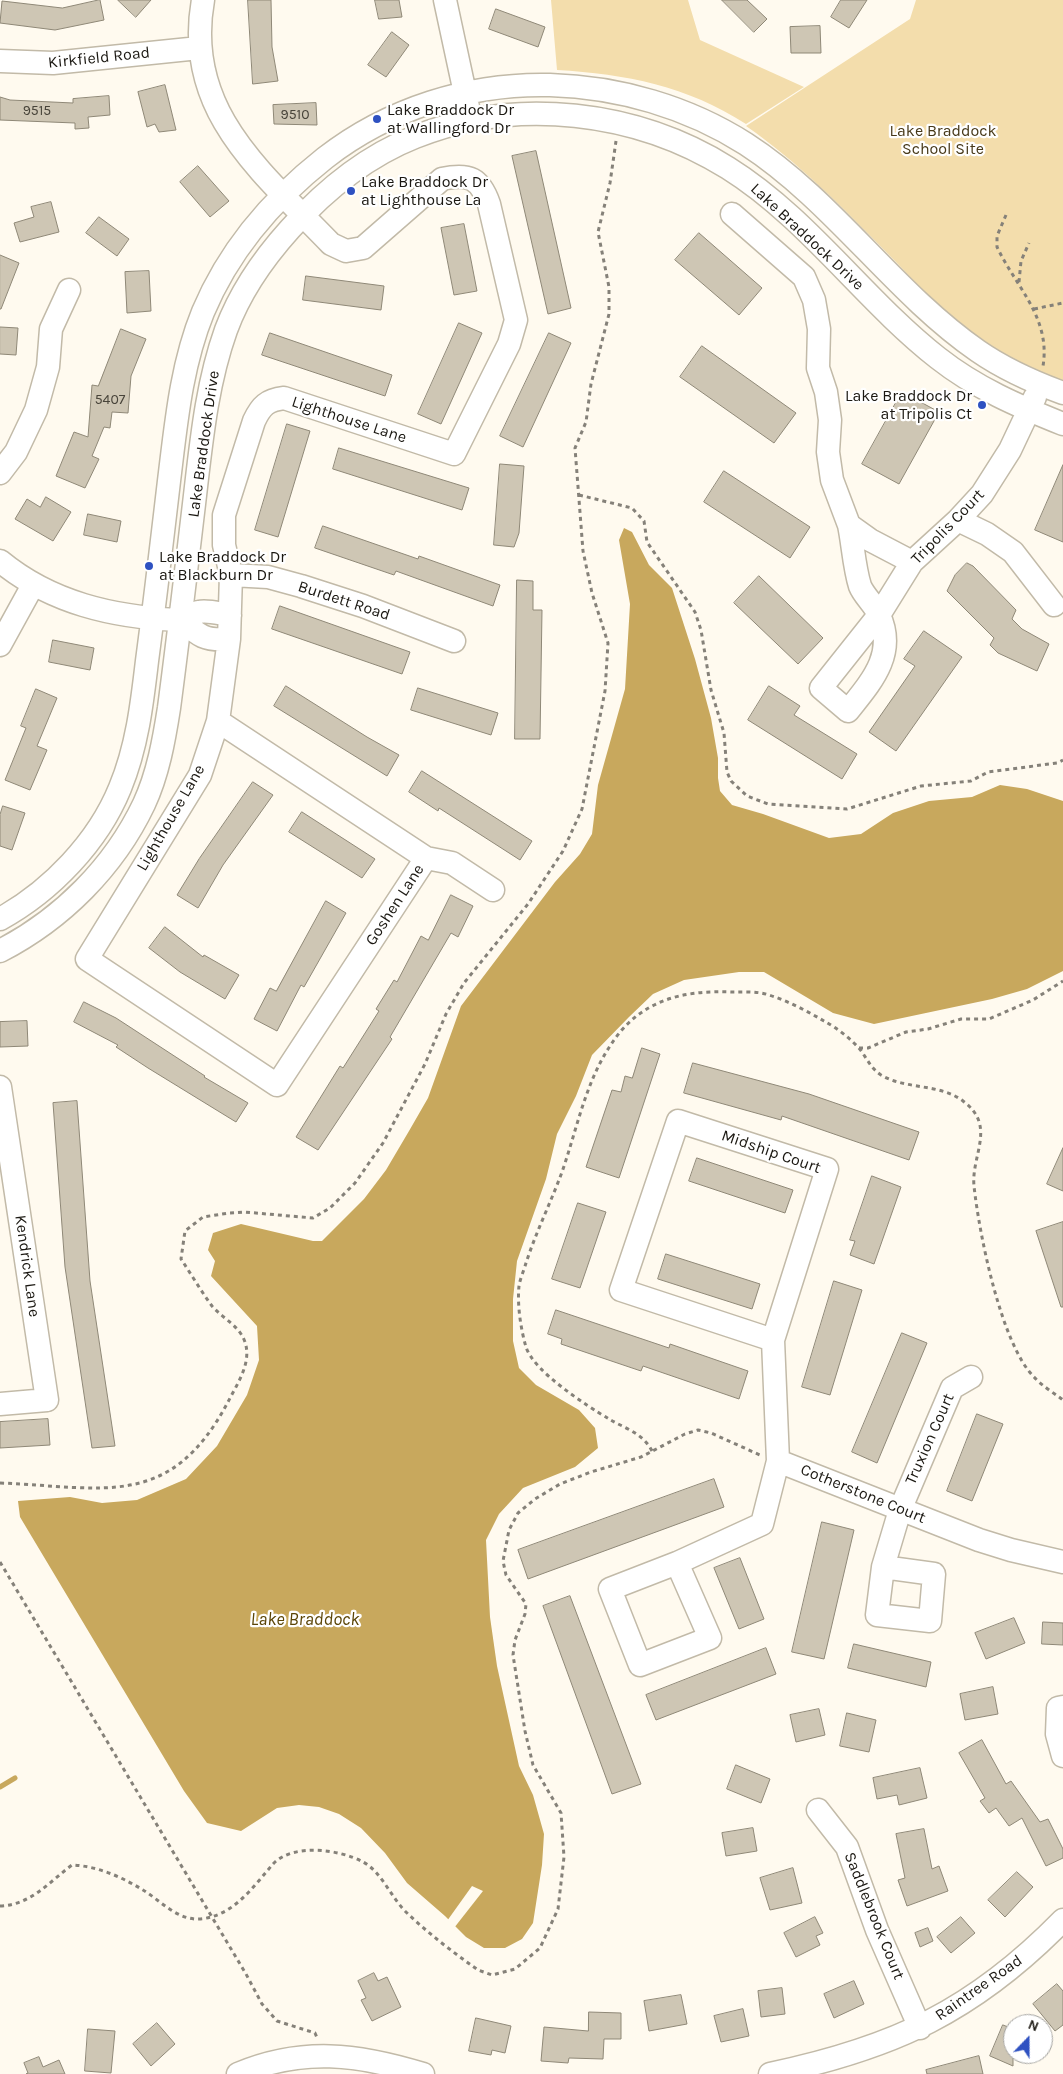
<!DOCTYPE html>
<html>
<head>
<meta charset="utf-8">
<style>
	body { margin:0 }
	#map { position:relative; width:1063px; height:2074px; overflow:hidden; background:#fffaef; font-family:Karla,sans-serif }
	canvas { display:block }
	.north { position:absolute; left:1003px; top:2014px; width:50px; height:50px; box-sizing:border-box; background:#fff; border:1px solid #a4a3a0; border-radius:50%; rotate:22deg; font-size:14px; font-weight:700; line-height:20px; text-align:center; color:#1b1812 }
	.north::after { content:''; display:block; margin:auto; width:18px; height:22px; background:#2e51c1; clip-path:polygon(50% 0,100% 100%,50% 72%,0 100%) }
</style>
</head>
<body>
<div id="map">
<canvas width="1063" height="2074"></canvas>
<div class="north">N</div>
</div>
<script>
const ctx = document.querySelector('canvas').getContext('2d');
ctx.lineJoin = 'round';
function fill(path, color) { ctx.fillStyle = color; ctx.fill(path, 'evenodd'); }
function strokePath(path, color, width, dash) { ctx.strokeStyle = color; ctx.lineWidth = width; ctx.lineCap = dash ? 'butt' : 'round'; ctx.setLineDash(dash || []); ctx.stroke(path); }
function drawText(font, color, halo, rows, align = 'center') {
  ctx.font = font + ' Karla,sans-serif'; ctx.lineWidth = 4.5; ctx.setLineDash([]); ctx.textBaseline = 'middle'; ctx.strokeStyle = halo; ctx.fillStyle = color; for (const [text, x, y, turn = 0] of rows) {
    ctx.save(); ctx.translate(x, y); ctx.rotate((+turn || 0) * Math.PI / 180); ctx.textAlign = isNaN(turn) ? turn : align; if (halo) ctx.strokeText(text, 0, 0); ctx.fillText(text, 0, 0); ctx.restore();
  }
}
fill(new Path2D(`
	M551,0H688L700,40L804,87L746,124C687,86 626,74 557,70Z
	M916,0H1063V382C1029,368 996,352 967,330C937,308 913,279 887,253C843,208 798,162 746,126L910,19Z`), '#f3ddac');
fill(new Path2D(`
	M624,528L632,532L649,565L672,588L695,659L711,718L718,758V778L720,791L732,805L763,814L829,838L861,834L893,813L929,801L972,797L1000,785L1027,789L1063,801V971L1027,989L992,999L874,1024L833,1013L764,972H739L684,980L653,994L629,1017L592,1055L576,1096L557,1134L546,1179L517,1261L513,1299V1341L519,1368L536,1385L579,1410L595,1428L598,1448L575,1467L523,1488L499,1514L486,1540L490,1617L497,1666L519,1766L533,1795L544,1834L542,1865L533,1923L522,1939L505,1948H484L466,1937L445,1916L407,1883L385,1853L361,1828L339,1814L319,1807L299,1805L277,1808L241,1831L207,1823L184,1791L20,1517L18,1501L70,1497L102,1503L137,1500L186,1479L217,1446L247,1395L259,1360L257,1326L211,1276L215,1261L208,1250L213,1233L241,1224L313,1241H322L364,1199L386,1170L409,1131L428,1098L461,1006L555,882L580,854L592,834L598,785L625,689L630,604L619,540Z`), '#c8a85d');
fill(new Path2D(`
	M472,1886L483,1891L454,1928L447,1921Z`), '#fffaef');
strokePath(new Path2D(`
	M0,1787L15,1778`), '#c8a85d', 5);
const building = new Path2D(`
	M100,0L104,20L55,30L0,23L2,1L62,8Z
	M118,0H151L136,17Z
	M248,0H271L272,47L278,81L253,84Z
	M375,0H399L402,17L379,19Z
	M722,0H747L767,19L754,32Z
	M841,0H867L849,28L831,17Z
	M496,9L545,27L538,47L489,29Z
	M820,26L821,53H791L790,27Z
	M392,32L409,45L386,77L368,65Z
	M165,85L176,130L159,132L155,124L147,127L138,92Z
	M109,96L110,115L88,117L89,128L75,129V123L0,120V97L10,100L73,103V99Z
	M316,103L317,125L274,124L273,105Z
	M536,151L571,308L548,314L512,156Z
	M198,166L229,201L210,217L180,182Z
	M51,202L59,232L20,242L14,223L34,217L31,207Z
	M99,217L129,239L117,256L86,233Z
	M464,224L477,291L454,295L441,228Z
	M699,233L762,288L739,315L675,260Z
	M0,255L19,263L1,309H0Z
	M149,271L151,311L127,313L125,272Z
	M306,276L384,286L381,310L303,300Z
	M459,323L482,333L441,424L418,414Z
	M0,327L18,328L16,355L0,354Z
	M121,329L146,339L131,376L128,413L112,412L110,428L104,427L92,456L99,459L85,488L56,476L74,432L88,437L92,385L98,386Z
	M270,333L392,375L385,396L262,355Z
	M549,333L571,343L523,447L500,436Z
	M702,346L796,413L774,443L680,377Z
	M902,392L939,412L899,484L862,464Z
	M287,424L310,431L278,537L255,530Z
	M339,448L469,488L462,510L333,469Z
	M500,464L524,466L519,533L514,547L494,545Z
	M1063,465V542L1035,530Z
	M724,471L810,527L790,558L704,502Z
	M46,497L71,512L53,541L15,519L27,499L40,507Z
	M88,514L121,521L117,542L84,535Z
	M323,526L418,559L419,556L500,585L493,606L396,571L394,575L315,548Z
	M967,563L973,566L1016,610L1012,619L1022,629L1049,644L1037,671L998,653L990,645L994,638L947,591L955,575Z
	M759,576L823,638L798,664L734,603Z
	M517,580L533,581V610H542L540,739H515Z
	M280,606L410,652L402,674L272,629Z
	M924,631L962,657L896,751L869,732L915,666L904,659Z
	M53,640L94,648L90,670L49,662Z
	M286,686L367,737L399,755L387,776L274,706Z
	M769,686L800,706L794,715L857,754L842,779L748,720Z
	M418,688L498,713L491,735L411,710Z
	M36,689L57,698L37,746L47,750L30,790L5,780L26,728L21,726Z
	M422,771L532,841L520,860L439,808L438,811L409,792Z
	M253,782L273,795L223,865L198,908L177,895L199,859Z
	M3,806L25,813L12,850L0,846V815Z
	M302,812L375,859L362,878L289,832Z
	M451,895L473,906L458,937L451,933L390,1037L392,1039L318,1150L296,1137L340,1066L343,1068L379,1011L376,1009L394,980L397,982L421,936L428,940Z
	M326,901L346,913L304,987L301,985L277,1031L254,1019L270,988L276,991Z
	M165,927L203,957L204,955L239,975L225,999L180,972L149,948Z
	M84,1002L116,1018L205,1076L204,1077L248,1103L236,1122L148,1068L116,1047L118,1045L74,1022Z
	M27,1021L28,1046L0,1047V1022Z
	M642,1048L660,1054L619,1178L586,1167L612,1090L621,1092L625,1076L632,1078Z
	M693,1063L809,1094L919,1132L909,1160L782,1116L781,1120L684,1093Z
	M77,1101L90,1281L115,1446L92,1448L65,1267L53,1103Z
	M1063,1148V1191L1047,1184Z
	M697,1158L793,1190L785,1213L689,1181Z
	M872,1176L901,1187L874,1264L850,1255L855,1241L850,1240Z
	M578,1203L606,1212L580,1288L552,1279Z
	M1063,1222V1307H1061L1036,1231Z
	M666,1254L760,1284L752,1309L658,1279Z
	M834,1281L862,1290L830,1395L802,1387Z
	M556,1310L669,1348L670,1344L748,1371L739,1399L643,1366L641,1371L561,1344L562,1339L548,1334Z
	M902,1333L927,1343L877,1463L852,1452Z
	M977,1414L1003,1424L972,1501L947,1491Z
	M48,1419L50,1445L0,1448V1422Z
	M714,1479L724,1507L528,1579L518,1550Z
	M822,1522L854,1530L824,1659L792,1652Z
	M740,1558L764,1619L739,1629L714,1568Z
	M570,1596L641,1784L612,1794L543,1606Z
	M1014,1618L1025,1643L986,1659L975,1633Z
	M1043,1622L1063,1623V1645L1042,1644Z
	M854,1644L931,1662L926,1687L848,1668Z
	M766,1648L776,1674L656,1720L646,1695Z
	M993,1687L998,1714L965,1720L960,1694Z
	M819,1709L825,1735L796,1742L790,1715Z
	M847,1713L876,1720L869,1752L840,1746Z
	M982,1740L1006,1784L1011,1781L1040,1822L1048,1819L1063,1849V1858L1046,1866L1022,1818L1009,1826L996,1808L989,1813L980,1801L985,1798L959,1753Z
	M736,1765L770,1779L761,1803L727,1789Z
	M920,1768L927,1798L899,1805L897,1795L877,1799L873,1778Z
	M753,1828L757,1851L726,1856L722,1833Z
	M924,1829L932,1869L939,1866L948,1891L907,1906L898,1880L905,1878L896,1834Z
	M793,1868L802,1903L770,1910L760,1878Z
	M1017,1872L1033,1887L1005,1917L988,1900Z
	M815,1917L823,1933L816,1936L820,1945L796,1957L784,1933Z
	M961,1917L975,1933L951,1953L937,1937Z
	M928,1928L933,1941L920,1947L915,1933Z
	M374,1973L378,1981L387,1977L401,2007L372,2021L361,2000L366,1998L358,1981Z
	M854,1981L864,2004L834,2018L824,1994Z
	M1057,1984L1063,1991V2025L1055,2031L1033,2004Z
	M782,1988L785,2014L761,2017L758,1991Z
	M681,1995L687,2024L649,2031L644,2001Z
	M743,2009L749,2036L721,2042L714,2016Z
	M589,2012L621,2013V2039H604L603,2059L569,2058L568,2063L541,2061L544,2027L588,2031Z
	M476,2018L511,2026L505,2053L492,2050L491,2055L469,2051Z
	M157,2023L175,2044L151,2066L133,2044Z
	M1003,2025L1013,2029V2066L990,2056Z
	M88,2029L115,2031L111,2073L85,2071Z
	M979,2056L983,2074H927L926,2070Z
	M39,2057L43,2067L59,2060L65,2074H26L28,2073L24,2063Z`);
fill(building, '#cec6b4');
strokePath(building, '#8f8877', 1);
const minor = new Path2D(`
	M203,0C183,111 262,172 331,244L346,251L363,248L442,179C469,173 480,178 489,204L516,320L509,344L454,454L284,398C267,400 261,406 254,421L224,515V545L231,575L229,639L218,721L200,775L87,959L277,1085L426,858L218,721
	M445,0L468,107
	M0,61L53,63L199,48
	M732,214L804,277L814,300L819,329L818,368L826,392L830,420L828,452L832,480L849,525L870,540L912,562
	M0,473L16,452L36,410L48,367L51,329L69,290
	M958,520L987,534L1013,552L1054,605
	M849,525C853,544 854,567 860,586C864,596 875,605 879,615C897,654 871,682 848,711L821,688L879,615L912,562L958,520L982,494L1010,450L1035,397
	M0,561C51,603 113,617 178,620C186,620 192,613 199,612C208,610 221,614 230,615
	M231,575L268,577L301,586L363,606L454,641
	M181,620C199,636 205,641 229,639
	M0,645L33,585
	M426,858L452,863L493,890
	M0,919C51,891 98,842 120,788C137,747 142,704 147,661C155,601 162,541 169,481C176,424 181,366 203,312C229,250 273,199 325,158C388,109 469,83 550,85C619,87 688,107 746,144C834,201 893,292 978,351C1004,369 1033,382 1063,393
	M0,951C62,919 114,867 144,804C158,774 164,740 169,708C178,640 186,572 194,504C201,445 206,386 226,330C240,292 263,259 290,229C324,191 367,156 415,137C516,96 637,111 728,168C808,218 864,300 938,358C976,388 1018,406 1063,424
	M0,1087L47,1400L0,1404
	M678,1121L827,1169L773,1340L621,1290Z
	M773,1340L778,1461L979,1540L1011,1550L1063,1562
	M677,1563L710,1638L640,1665L610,1589L677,1563L762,1524L778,1461
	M883,1567L934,1574L930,1621L877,1615L883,1567L900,1510L952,1388L971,1377
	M1063,1707L1058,1708L1057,1734L1063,1756
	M818,1810L847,1847L877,1930L920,2028
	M238,2074C302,2047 358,2054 423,2074
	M770,2074C894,2048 974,2011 1063,1920`);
strokePath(minor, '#c2baa8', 25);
strokePath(new Path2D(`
	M1006,215L997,236V247C1016,287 1051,318 1043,366
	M1019,282L1021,261L1029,243
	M1034,309L1063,303
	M579,495L632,508L644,521L647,542L695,612L701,630L711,690L724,733L727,772L731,781L747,796L768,804L847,809L921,786L971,781L988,772L1057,763L1063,760
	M859,1048H868L906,1032L928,1029L961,1019H989L1033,1000L1063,981
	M652,1451C643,1433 624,1428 609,1419C586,1405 534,1372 526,1347C521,1330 517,1305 519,1286C520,1279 524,1270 526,1263C536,1232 551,1202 562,1172C577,1129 585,1084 610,1046C639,1000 682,990 732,992C744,992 757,991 769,995C788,1001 807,1011 824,1021C837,1028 853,1040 862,1052C868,1061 872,1069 881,1075C906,1090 939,1083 963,1101C997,1126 971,1155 974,1186C979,1233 1001,1344 1034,1377C1042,1386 1054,1393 1063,1400
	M0,1483C104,1487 170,1511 228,1402C237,1384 252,1363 245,1342C239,1325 223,1319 212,1306C201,1291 191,1274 181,1259L185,1231L203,1217L229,1213L244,1212L313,1218L330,1208L355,1183L383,1143L425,1064L446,1014L464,983L528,904L563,851L582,809L605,691L608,643L592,593L583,551L575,448L586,422L591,384L609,314V287L598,232L610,183L616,141
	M0,1562L246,1974L262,2004L277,2021L315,2033L318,2040
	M0,1906C31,1905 49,1882 72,1865C97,1866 122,1877 143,1890C161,1901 177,1920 199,1919C233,1917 253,1887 273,1864C293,1843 339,1849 363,1862C382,1872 391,1898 407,1913C429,1934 454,1953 478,1970L492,1975L515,1969L540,1948L558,1909L564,1857L561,1813L533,1765L525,1731L513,1655L515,1640L525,1614L526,1604L506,1575L503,1561L509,1530L518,1513L535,1499L560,1484L591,1472L641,1457L685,1434L698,1430L711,1433L760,1455`), '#858179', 3, [4, 4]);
strokePath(minor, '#fff', 22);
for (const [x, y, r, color] of [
	[377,119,5,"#2e51c1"],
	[351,191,5,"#2e51c1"],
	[982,405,5,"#2e51c1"],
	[149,566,5,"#2e51c1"]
]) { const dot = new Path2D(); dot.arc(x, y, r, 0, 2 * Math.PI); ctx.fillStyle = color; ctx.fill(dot); strokePath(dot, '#fff', 2); }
drawText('14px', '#48443a', null, [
	["9515",37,111],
	["9510",295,115],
	["5407",110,400]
]);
drawText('16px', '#1b1812', '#fff', [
	["Kirkfield Road",99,58,-6],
	["Lake Braddock Drive",807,237,43],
	["Lighthouse Lane",349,420,18],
	["Lake Braddock Drive",204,444,-82],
	["Tripolis Court",948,527,-46],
	["Burdett Road",344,601,18],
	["Lighthouse Lane",171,818,-60],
	["Goshen Lane",395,905,-57],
	["Midship Court",771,1152,19],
	["Kendrick Lane",27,1266,82],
	["Truxion Court",930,1439,-66],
	["Cotherstone Court",863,1494,22],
	["Saddlebrook Court",874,1916,68],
	["Raintree Road",979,1988,-35]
]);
drawText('16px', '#1b1812', '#fff', [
	["Lake Braddock Dr",387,110],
	["at Wallingford Dr",387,128],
	["Lake Braddock Dr",361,182],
	["at Lighthouse La",361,200],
	["Lake Braddock Dr",972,396,"right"],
	["at Tripolis Ct",972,414,"right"],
	["Lake Braddock Dr",159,557],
	["at Blackburn Dr",159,575]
], 'left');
drawText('16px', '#473919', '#fff', [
	["Lake Braddock",943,131],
	["School Site",943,149]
]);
drawText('italic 18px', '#5b4507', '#fff', [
	["Lake Braddock",305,1620]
]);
</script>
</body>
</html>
